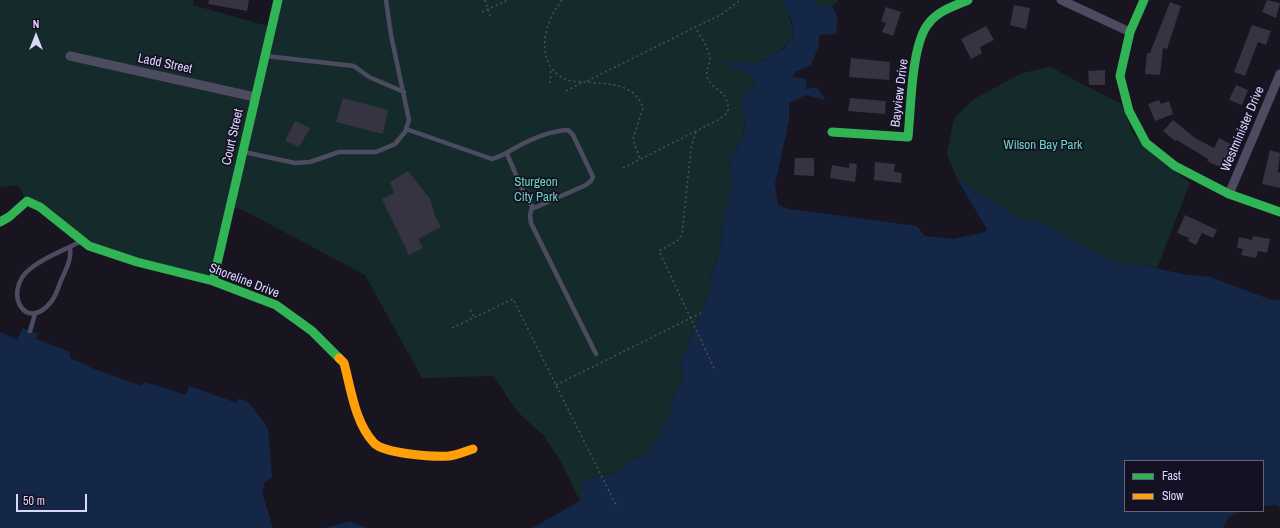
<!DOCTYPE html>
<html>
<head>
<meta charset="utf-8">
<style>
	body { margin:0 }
	#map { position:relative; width:1280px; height:528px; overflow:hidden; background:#181520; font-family:"Archivo Narrow",sans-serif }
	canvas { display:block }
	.legend { position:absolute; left:1124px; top:460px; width:140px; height:52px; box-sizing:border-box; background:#151124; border:1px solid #65617a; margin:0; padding:5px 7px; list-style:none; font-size:12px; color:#ddd8fb }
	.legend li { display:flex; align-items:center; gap:8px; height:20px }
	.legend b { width:20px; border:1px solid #65617a }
	.north { position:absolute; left:16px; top:16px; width:40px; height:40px; -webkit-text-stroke:3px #151124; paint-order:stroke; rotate:0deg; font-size:11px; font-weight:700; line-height:16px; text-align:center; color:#ddd8fb }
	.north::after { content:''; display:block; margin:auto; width:14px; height:18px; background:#ddd8fb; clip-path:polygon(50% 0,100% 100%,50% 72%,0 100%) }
	.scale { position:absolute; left:16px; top:494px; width:71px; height:18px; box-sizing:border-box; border:2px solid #ddd8fb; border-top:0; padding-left:5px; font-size:12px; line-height:14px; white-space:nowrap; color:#ddd8fb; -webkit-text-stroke:3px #151124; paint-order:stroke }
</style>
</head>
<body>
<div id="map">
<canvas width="1280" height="528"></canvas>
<ul class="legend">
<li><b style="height:5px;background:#30b455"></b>Fast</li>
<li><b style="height:5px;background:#ff9f0a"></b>Slow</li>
</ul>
<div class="north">N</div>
<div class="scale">50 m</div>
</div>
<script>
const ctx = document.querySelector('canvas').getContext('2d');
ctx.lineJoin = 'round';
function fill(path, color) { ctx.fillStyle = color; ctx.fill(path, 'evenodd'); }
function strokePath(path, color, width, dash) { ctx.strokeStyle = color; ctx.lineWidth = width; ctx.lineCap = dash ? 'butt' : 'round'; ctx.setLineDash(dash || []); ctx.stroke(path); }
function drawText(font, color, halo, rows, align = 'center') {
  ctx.font = font + ' "Archivo Narrow",sans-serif'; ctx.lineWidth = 3.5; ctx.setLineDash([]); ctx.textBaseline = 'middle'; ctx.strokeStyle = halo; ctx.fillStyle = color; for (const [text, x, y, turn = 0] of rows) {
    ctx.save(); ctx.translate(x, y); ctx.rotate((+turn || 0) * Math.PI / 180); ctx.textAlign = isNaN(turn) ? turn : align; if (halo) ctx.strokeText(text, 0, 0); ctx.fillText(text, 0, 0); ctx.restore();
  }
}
fill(new Path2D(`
	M0,0H194L193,5L271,27L278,0H781C793,24 803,39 773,54C767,57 764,62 757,63C746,64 734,62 722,62L746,72L756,83L741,102C747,127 746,141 728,159C736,183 728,195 724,217C722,228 722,239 720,250C716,268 708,268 711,288L680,364L684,375L672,401L670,416L648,453L632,460L618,472L584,481L580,501L560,460L544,436L521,415L509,400L494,376L422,378L365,275L243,210L230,206L213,281L89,246L27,201L18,185L0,187Z
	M812,0H839L832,6H817Z
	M1050,67L1121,104L1133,133L1142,145L1190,183L1157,268L1143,265L1135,266L1108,260L1046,224L1018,218L957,179L947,154L954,118L974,99L1022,73Z`), '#152b2b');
fill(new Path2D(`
	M781,0H812L817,6H832L838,17L836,34L819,35V45L811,65L795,72L793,77L806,79L807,89L817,87L826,100L806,95L789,103V121L775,184L778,205L790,209L917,226L925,236L954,239L985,232L987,229L957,179L1018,218L1046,224L1108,260L1135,266L1143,265L1182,274L1210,277L1269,299L1280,300V508L1276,505L1263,506V461H1125V511H1241L1229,517L1223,528H532L580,501L584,481L618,472L632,460L648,453L670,416L672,401L684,375L680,364L711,288C709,268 716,268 720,250C722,239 722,228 724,217C728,195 736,183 728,159C747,141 747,127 741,102L756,83L746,72L721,62L758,63L766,60L770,55L784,49L793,36L792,21Z
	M23,328L38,334L36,339L70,352V358L94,369L142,386L145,382L186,395L189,386L237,403L239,398L250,404L268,428L272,478L265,482L262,492L273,528H0V332L17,340Z
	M350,521L367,528H325Z`), '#152746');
fill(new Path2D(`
	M209,0H249L247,11L208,4Z
	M1267,0L1280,3L1276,18L1262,12Z
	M1170,2L1181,6L1167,49L1163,48L1160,75L1145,74L1147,53H1150Z
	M1014,5L1030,8L1026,29L1010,25Z
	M886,7L901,12L893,36L882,32L886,23L881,21Z
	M1252,25L1271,31L1266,45L1258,42L1245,76L1234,72Z
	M986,26L994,40L980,47L982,53L971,59L961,39Z
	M851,58L890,62L889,80L849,77Z
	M1105,70V85H1089L1088,71Z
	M1236,85L1248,90L1242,105L1229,100Z
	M343,98L388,110L383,134L336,122Z
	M850,98L886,101L885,114L848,111Z
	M1159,100L1161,104L1169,101L1173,114L1155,121L1148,104Z
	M1173,120L1195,138L1214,148L1219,138L1234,146L1222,168L1207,161L1208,159L1177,140L1175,141L1163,131Z
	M295,121L310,128L299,147L285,141Z
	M1270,150L1280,153L1278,172L1280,173V188L1262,184Z
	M795,158H814V176L794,175Z
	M875,162L895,164L894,172L902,173L901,183L874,180Z
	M849,163L857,164L855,182L830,178L832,165L849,168Z
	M408,171L430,199L435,216L441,227L418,239L423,248L409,255L382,199L394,193L390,182Z
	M1185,215L1217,230L1213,238L1202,233L1196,245L1188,241L1189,238L1177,233Z
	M1253,236L1270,239L1267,253L1258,251L1256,258L1241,255L1243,249L1237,248L1239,237L1252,240Z`), '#363342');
strokePath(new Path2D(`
	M485,0L491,19
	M562,0C543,23 533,65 567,80C593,86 632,76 643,108L633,139L640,159
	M482,12L508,0
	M587,81L724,13L740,0
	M550,83L551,69
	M566,91L583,82
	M696,132L691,148L682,235L677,241L659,251L714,368
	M623,168L720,119L728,112C729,89 715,93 708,79C704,73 710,65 710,58C709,48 700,36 695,27
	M470,310L474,317
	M452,328L513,299L617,507
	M556,385L703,312`), '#48515d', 1.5, [2, 3]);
strokePath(new Path2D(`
	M266,56L354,66L369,77L404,92
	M406,129L492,159C503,156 506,153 515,148C531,139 550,131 568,130L573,135L593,177L591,181L586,185L534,208L527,200L507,154
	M244,152L295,163L310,162L339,152H376L395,144L405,132L409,120L391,35L386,0
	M532,207L530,215L531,223L596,354
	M70,248C72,260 65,271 60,283C58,289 55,297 51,302C25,334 2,291 30,269C45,256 64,251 81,241
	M30,331L35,314`), '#4d4b60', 4.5);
strokePath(new Path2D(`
	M1061,0L1130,32
	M70,56L255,97
	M1229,194L1280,74`), '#4d4b60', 9);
strokePath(new Path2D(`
	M1144,0L1130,32L1120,76L1129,111L1146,143L1175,166L1229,194L1280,212
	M832,132L908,137C911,110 911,43 929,23C938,11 954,6 968,0
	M0,222L9,217L27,201L40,207L89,246L137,262L213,281L276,305L312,331L339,358
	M213,281L278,0`), '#30b455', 9);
strokePath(new Path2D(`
	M339,358L344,363C351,389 355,423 374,443C385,454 434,457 449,456C457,455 466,451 473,449`), '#ff9f0a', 9);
drawText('13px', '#ddd8fb', '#151124', [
	["Ladd Street",165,64,12],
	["Bayview Drive",900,93,-83],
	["Westminister Drive",1243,129,-67],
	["Court Street",233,137,-77],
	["Shoreline Drive",244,281,21]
]);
drawText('13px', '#6ad5bd', '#151124', [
	["Wilson Bay Park",1043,146],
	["Sturgeon",536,183],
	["City Park",536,198]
]);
</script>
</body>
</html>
